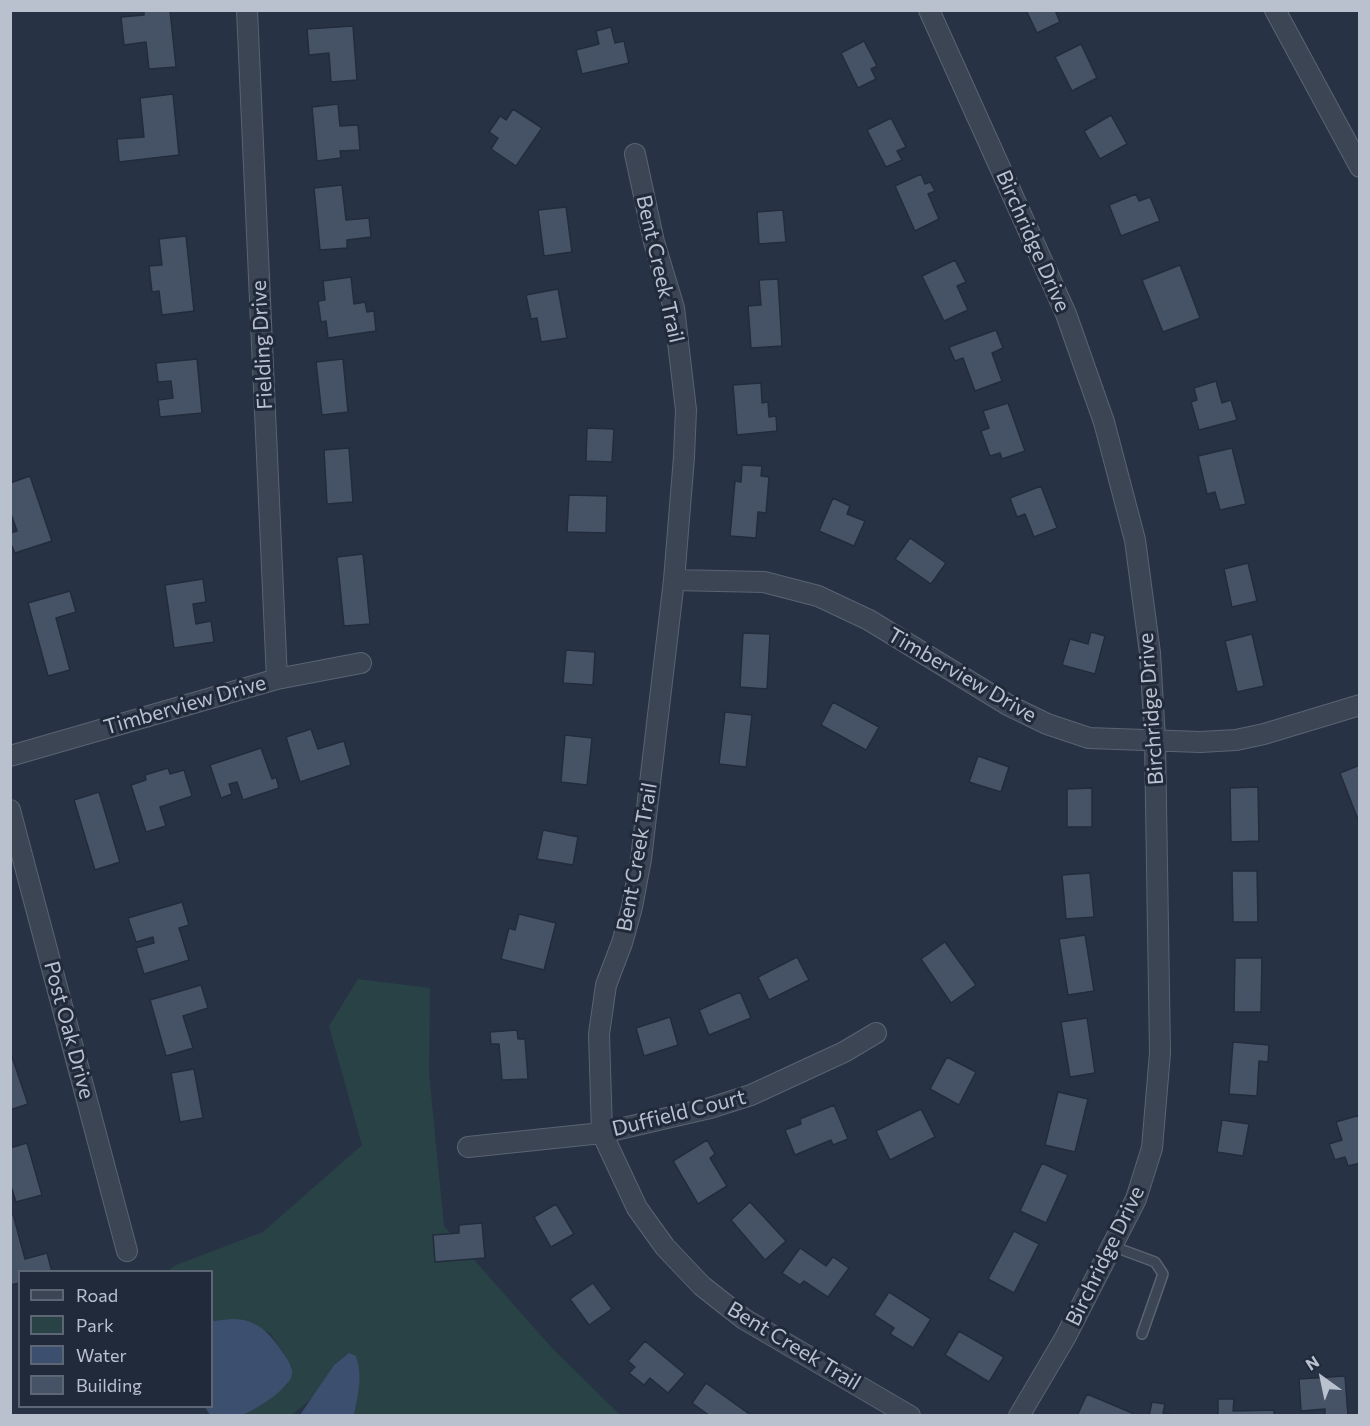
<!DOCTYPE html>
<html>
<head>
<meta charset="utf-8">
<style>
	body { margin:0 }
	#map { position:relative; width:1370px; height:1426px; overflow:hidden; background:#273345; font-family:Commissioner,sans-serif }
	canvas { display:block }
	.frame { position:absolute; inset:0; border:12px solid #b9c0ce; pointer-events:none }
	.legend { position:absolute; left:18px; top:1270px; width:195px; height:138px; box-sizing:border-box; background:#202a3a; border:2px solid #5d6675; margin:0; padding:8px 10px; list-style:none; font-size:18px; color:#b9c0ce }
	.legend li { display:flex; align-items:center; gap:12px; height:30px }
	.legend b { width:30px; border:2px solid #5d6675 }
	.north { position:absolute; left:1292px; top:1348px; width:60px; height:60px; -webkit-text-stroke:4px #202a3a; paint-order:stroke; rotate:327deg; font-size:16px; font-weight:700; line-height:24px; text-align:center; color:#b9c0ce }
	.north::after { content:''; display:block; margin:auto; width:21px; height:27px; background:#b9c0ce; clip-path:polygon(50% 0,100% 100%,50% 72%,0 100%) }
</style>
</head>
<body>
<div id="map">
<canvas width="1370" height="1426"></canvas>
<div class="frame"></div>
<ul class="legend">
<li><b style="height:8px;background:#3b4554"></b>Road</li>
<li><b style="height:16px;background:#294246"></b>Park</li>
<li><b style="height:16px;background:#3c4f6e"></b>Water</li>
<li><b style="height:16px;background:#465367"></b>Building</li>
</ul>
<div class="north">N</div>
</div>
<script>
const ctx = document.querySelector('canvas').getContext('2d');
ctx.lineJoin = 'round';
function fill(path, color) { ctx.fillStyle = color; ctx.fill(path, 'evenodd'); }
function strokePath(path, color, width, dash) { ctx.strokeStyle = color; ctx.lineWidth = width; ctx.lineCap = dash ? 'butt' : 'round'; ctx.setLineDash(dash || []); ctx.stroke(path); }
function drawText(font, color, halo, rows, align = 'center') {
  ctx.font = font + ' Commissioner,sans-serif'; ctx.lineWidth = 6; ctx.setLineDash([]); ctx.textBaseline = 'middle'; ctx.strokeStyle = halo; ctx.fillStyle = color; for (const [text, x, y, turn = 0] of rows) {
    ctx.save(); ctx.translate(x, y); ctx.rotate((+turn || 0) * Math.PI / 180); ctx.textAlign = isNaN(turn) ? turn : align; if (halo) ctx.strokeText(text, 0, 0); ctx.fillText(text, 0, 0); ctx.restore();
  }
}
fill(new Path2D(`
	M358,979L430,988L429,1073L444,1226L552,1348L620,1415H354L359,1386L349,1353L334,1365L312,1398L292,1415H239L268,1400L287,1385L292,1367L270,1333L231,1319L212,1321V1272H166L176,1265L263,1232L362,1145L329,1026Z`), '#294246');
fill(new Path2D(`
	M231,1319C256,1318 270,1333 283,1353C287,1359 293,1366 292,1374C291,1388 252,1413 238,1416C230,1417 219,1416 210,1415L205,1407L212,1406V1321Z
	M349,1353L356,1356C363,1376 358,1395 354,1415H300L334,1365Z`), '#3c4f6e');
const building = new Path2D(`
	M170,10L176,67L149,69L146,42L124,45L121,17L144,15V11Z
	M1026,10H1055L1060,22L1037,33Z
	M353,26L357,80L331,82L329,53L309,55L307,29Z
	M611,27L615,43L624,41L629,63L582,74L576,50L599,44L596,31Z
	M864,41L877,66L871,69L876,79L858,88L841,53Z
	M1081,44L1097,78L1072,91L1055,57Z
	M173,94L179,155L119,162L117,139L144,137L140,98Z
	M338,104L340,126L358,125L360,150L340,151L341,158L317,161L312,107Z
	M513,109L542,128L516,166L491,149L498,138L489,132L500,116L506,120Z
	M1111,115L1127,144L1100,159L1084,131Z
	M891,118L906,147L897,151L902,160L886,167L867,130Z
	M921,174L925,184L930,182L935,191L928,194L939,219L915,231L895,186Z
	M342,185L346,220L369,218L371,237L347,240V248L320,250L314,188Z
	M1136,194L1139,201L1150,197L1160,221L1121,236L1109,205Z
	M566,207L572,252L544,256L538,210Z
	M783,210L786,242L759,244L757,212Z
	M186,236L194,311L162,315L159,291L152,292L149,266L162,265L159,239Z
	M955,260L966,282L957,286L968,310L944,321L922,276Z
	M1180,265L1200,318L1163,332L1142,280Z
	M351,277L354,304L365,302L367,312L374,311L376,331L328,338L326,321L321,322L318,301L325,300L323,281Z
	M778,279L782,346L751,348L748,306L761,305L759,280Z
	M558,289L567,338L541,342L537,318L531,319L526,295Z
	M996,330L1003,348L992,353L1002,381L975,391L963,358L955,361L949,347Z
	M197,359L202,413L160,417L158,400L173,398L171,381L158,382L156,363Z
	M343,359L348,412L322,415L316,362Z
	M1216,381L1222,403L1231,400L1237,420L1199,430L1191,402L1197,400L1194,388Z
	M761,383L762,403L768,402L769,417L776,416L777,431L737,435L733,385Z
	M1008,403L1025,451L1002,459L1000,453L990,456L981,431L989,428L983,411Z
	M587,428L614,429L612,462L586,461Z
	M349,448L353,502L327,504L324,450Z
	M1232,448L1246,504L1220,510L1215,492L1207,494L1198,456Z
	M742,465L762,466L761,476L769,477L766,513L758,512L756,538L730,536L735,481L741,482Z
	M30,476L52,541L15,553L10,542V533L17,531L10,511V483Z
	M1041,486L1057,528L1034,537L1025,514L1017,517L1010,498Z
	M569,495L607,496L606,533L567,532Z
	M833,498L850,506L847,514L865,521L854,546L819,531Z
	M910,538L946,563L931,584L895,559Z
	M363,554L370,624L344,626L337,557Z
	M1248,563L1257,601L1232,607L1224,569Z
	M203,579L206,602L193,604L196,624L211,621L214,642L174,648L165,585Z
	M70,591L76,612L56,618L70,670L48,676L28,603Z
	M1091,632L1105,636L1095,674L1062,665L1070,639L1088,644Z
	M743,633L770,634L767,689L740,687Z
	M1252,634L1264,686L1237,692L1225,641Z
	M566,650L595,652L593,685L563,683Z
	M833,702L879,727L866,750L821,725Z
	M725,712L752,715L746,767L719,764Z
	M311,729L318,749L344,741L351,765L300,782L286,737Z
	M565,735L592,738L587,785L561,782Z
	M261,748L272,779L276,777L279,788L243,800L237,782L229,784L232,794L221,798L210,765Z
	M978,756L1009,767L1001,792L969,782Z
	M1360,765V816L1357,817L1340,773Z
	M168,768L170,774L184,770L192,796L160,807L166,826L146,832L131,785L146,780L145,775Z
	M1258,787L1259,841L1231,842L1230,788Z
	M1092,788V827H1067V789Z
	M99,792L120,862L95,870L74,800Z
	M543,830L578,837L573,865L537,859Z
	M1232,871H1257L1258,922H1233Z
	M1090,873L1094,917L1066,919L1062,875Z
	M182,902L189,925L179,928L189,960L144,974L136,948L154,943L153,937L136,942L128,918Z
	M519,914L556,923L544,970L501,959L509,928L515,930Z
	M1085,935L1094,991L1068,995L1059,939Z
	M945,942L976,985L951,1003L921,959Z
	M797,957L809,980L769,1000L758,977Z
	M1235,958H1262L1261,1012H1234Z
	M201,985L208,1008L183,1016L193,1048L166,1056L150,1000Z
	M740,992L751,1018L709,1035L699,1010Z
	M670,1017L678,1045L644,1056L636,1028Z
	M1087,1018L1095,1073L1070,1077L1061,1022Z
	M517,1030L518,1039H525L528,1079L502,1080L499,1044H491L490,1032Z
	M1233,1042L1269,1045L1268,1062L1259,1061L1257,1096L1229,1094Z
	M11,1054L28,1104L10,1110V1054Z
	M947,1057L976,1072L959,1105L930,1089Z
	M194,1069L203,1118L180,1122L171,1073Z
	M1058,1092L1088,1099L1075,1152L1045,1145Z
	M834,1105L848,1139L833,1145L831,1140L795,1155L785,1130L801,1124L800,1119Z
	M921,1109L935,1137L890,1160L876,1131Z
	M1360,1115V1163L1348,1166L1345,1157L1335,1160L1329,1144L1342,1140L1336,1122Z
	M1222,1120L1249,1124L1243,1156L1217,1152Z
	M707,1140L715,1154L710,1158L727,1186L698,1204L673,1161Z
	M27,1143L42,1195L16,1202L10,1183V1148Z
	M1042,1163L1068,1175L1046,1223L1020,1211Z
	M750,1202L786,1241L765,1260L731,1220Z
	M556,1204L574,1234L551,1247L534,1217Z
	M13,1214L25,1259L47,1253L52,1272H20V1283L10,1285V1215Z
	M482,1223L485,1258L435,1262L433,1235L459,1233V1225Z
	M1014,1231L1039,1244L1014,1293L988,1279Z
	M800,1248L826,1266L833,1257L849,1268L828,1297L804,1281L800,1285L782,1273Z
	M593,1283L612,1309L589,1325L570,1299Z
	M889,1292L931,1319L913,1348L890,1334L894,1328L874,1315Z
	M959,1331L1004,1357L989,1382L945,1355Z
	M645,1341L685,1374L668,1393L650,1378L644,1385L629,1373L635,1367L628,1361Z
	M1345,1376L1348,1416H1325V1409L1301,1411L1299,1379Z
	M706,1383L752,1416H710L692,1403Z
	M1087,1394L1132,1413L1131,1416H1077Z
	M1218,1399H1234L1233,1411L1274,1410V1416H1218Z
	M1152,1402L1165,1404L1163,1413L1181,1416H1149Z`);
fill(building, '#465367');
strokePath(building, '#222c3c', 1.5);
const lane = new Path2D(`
	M1112,1246L1155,1262L1163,1274L1142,1334`);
const street = new Path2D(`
	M247,10L277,679
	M929,10L1066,314L1104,422L1135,540L1150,653L1155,740L1160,1053L1152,1148L1136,1199L1065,1338L1019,1416
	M1275,10L1360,167
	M635,154L654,242L674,308L686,410L684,457L674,580L641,859L632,907L622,943L606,985L599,1034L602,1133L637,1208L665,1247L702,1286L744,1319L910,1416
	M674,580L764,582L818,596L869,620L1008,705L1047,724L1089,738L1200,742L1236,740L1264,734L1360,705
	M10,756L277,679L361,663
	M10,810L127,1251
	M468,1147L602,1133L710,1108L751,1095L844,1052L876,1033`);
strokePath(lane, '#5a6372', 12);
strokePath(street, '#5a6372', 22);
strokePath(lane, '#3b4554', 9);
strokePath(street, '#3b4554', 20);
drawText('21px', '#b9c0ce', '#202a3a', [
	["Birchridge Drive",1033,241,66],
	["Bent Creek Trail",660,269,77],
	["Fielding Drive",262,345,-93],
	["Timberview Drive",962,675,30],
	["Timberview Drive",185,705,-16],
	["Birchridge Drive",1151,709,-94],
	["Bent Creek Trail",637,857,-80],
	["Post Oak Drive",69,1030,75],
	["Duffield Court",679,1113,-14],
	["Birchridge Drive",1105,1256,-64],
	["Bent Creek Trail",794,1346,31]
]);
</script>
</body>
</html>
